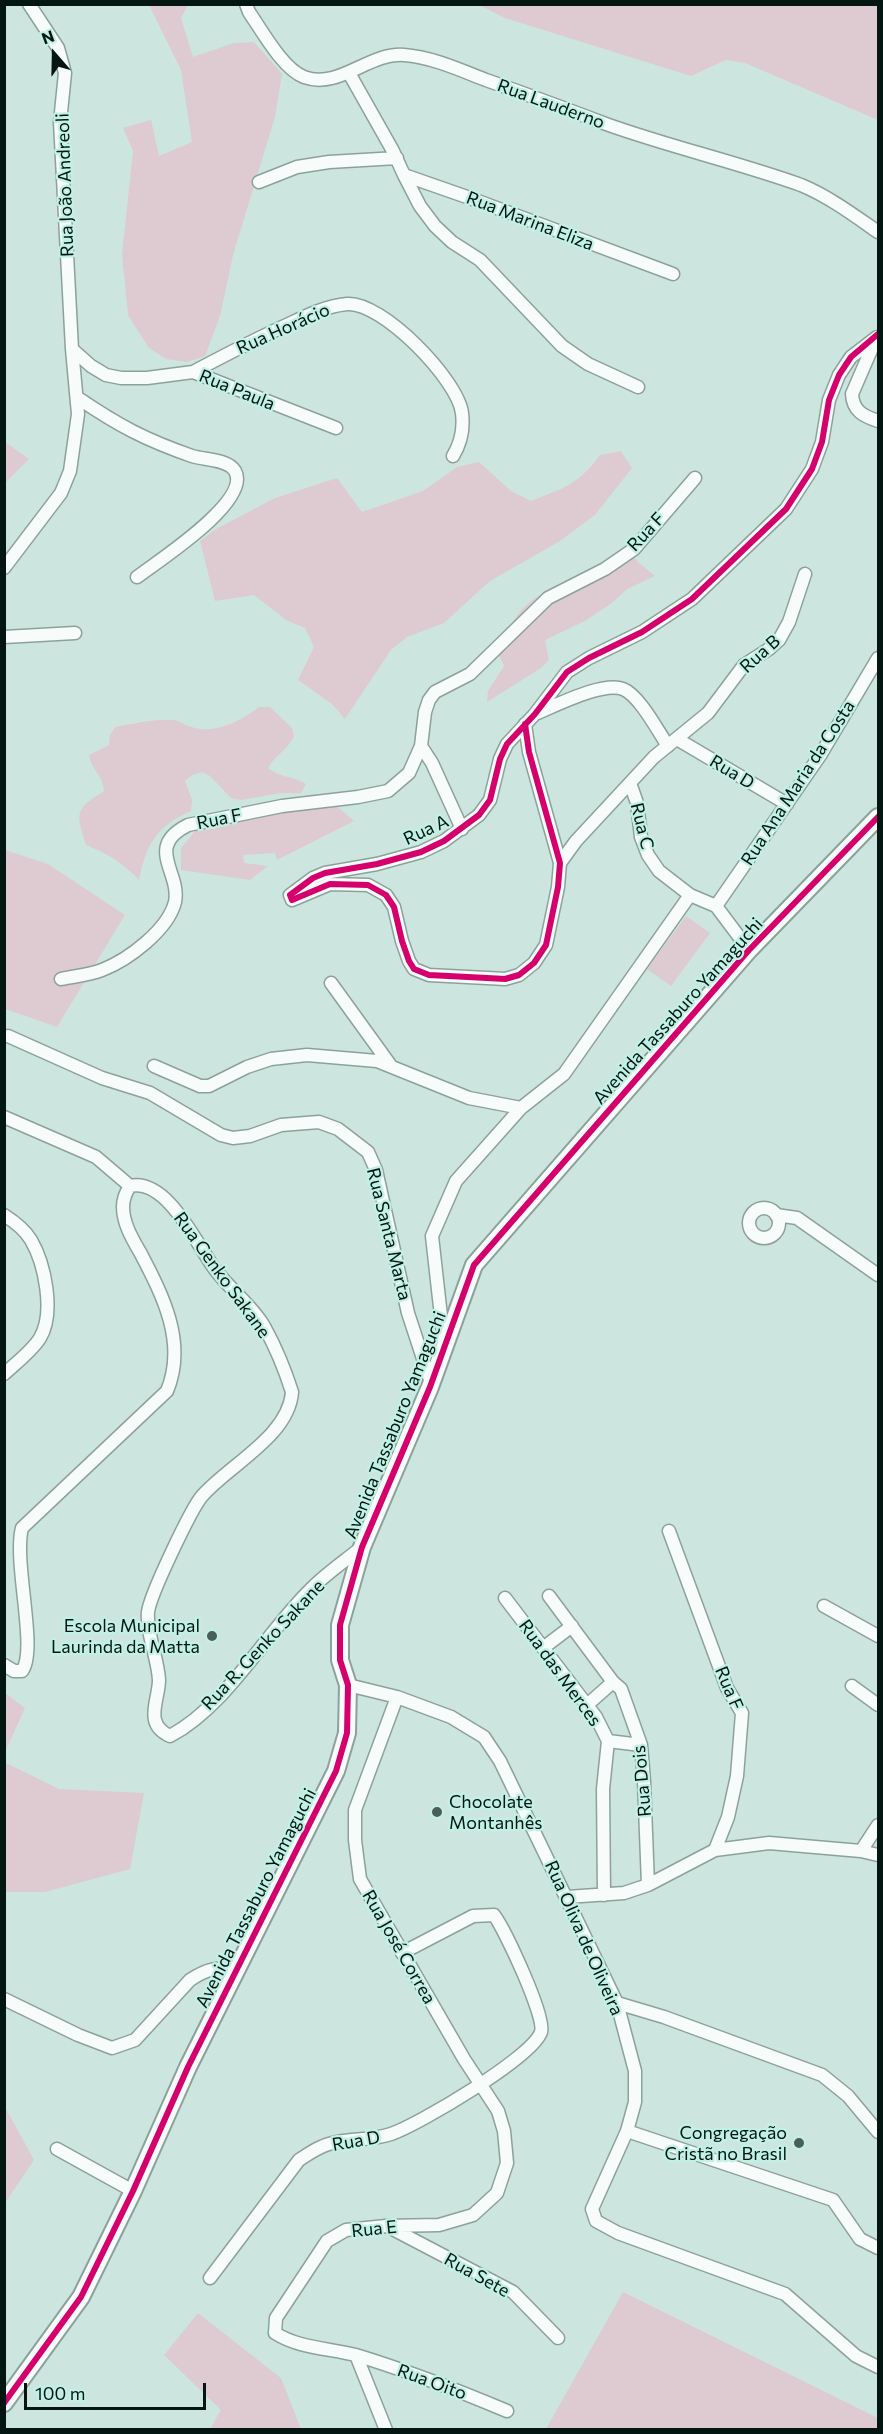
<!DOCTYPE html>
<html>
<head>
<meta charset="utf-8">
<style>
	body { margin:0 }
	#map { position:relative; width:883px; height:2434px; overflow:hidden; background:#cce6df; font-family:Commissioner,sans-serif }
	canvas { display:block }
	.frame { position:absolute; inset:0; border:6px solid #041612; pointer-events:none }
	.north { position:absolute; left:24px; top:24px; width:60px; height:60px; -webkit-text-stroke:4px #c1f1e4; paint-order:stroke; rotate:340deg; font-size:16px; font-weight:700; line-height:24px; text-align:center; color:#041612 }
	.north::after { content:''; display:block; margin:auto; width:21px; height:27px; background:#041612; clip-path:polygon(50% 0,100% 100%,50% 72%,0 100%) }
	.scale { position:absolute; left:24px; top:2383px; width:182px; height:27px; box-sizing:border-box; border:3px solid #041612; border-top:0; padding-left:8px; font-size:18px; line-height:21px; white-space:nowrap; color:#041612; -webkit-text-stroke:4px #c1f1e4; paint-order:stroke }
</style>
</head>
<body>
<div id="map">
<canvas width="883" height="2434"></canvas>
<div class="frame"></div>
<div class="north">N</div>
<div class="scale">100 m</div>
</div>
<script>
const ctx = document.querySelector('canvas').getContext('2d');
ctx.lineJoin = 'round';
function fill(path, color) { ctx.fillStyle = color; ctx.fill(path, 'evenodd'); }
function strokePath(path, color, width, dash) { ctx.strokeStyle = color; ctx.lineWidth = width; ctx.lineCap = dash ? 'butt' : 'round'; ctx.setLineDash(dash || []); ctx.stroke(path); }
function drawText(font, color, halo, rows, align = 'center') {
  ctx.font = font + ' Commissioner,sans-serif'; ctx.lineWidth = 4.5; ctx.setLineDash([]); ctx.textBaseline = 'middle'; ctx.strokeStyle = halo; ctx.fillStyle = color; for (const [text, x, y, turn = 0] of rows) {
    ctx.save(); ctx.translate(x, y); ctx.rotate((+turn || 0) * Math.PI / 180); ctx.textAlign = isNaN(turn) ? turn : align; if (halo) ctx.strokeText(text, 0, 0); ctx.fillText(text, 0, 0); ctx.restore();
  }
}
fill(new Path2D(`
	M149,5H188L181,18L193,57L234,43L254,42L282,74L275,117L233,255L220,316L205,356L187,362L166,359L149,348L128,315L122,254L133,151L123,128L151,120L159,156L192,142L181,70Z
	M479,5H878V120L745,63L726,60L691,76L505,18Z
	M5,442L29,459L5,483Z
	M621,451L632,468L595,515L560,541L490,581L444,623L407,637L391,650L345,719L332,704L298,680L314,647L305,628L286,620L254,595L215,601L200,541L218,528L275,498L337,478L362,512L423,491L457,467L479,462L511,491L531,501C564,488 578,485 600,455Z
	M625,547L639,563L655,576L627,589L612,603L585,621L545,640L549,660L541,668L487,702L488,691L504,666L500,657L485,653C505,641 512,616 531,601C560,580 600,574 625,547Z
	M259,707H270L292,728L294,736C288,750 275,755 268,768C279,777 293,776 306,784L301,793H281L241,800L231,798L210,776L202,772L192,775L185,781L192,800L191,811C157,826 146,844 139,880C125,864 106,853 86,845C76,812 74,810 104,791C103,774 92,772 89,755L109,745L110,735L115,727C133,724 154,719 172,720C179,720 182,724 189,726C213,736 241,721 259,707Z
	M324,795L354,821L277,860L275,853L243,855L244,863L268,866L250,880L181,870V848L196,830Z
	M5,850L48,864L125,915L57,1027L5,1009Z
	M686,916L710,933L671,986L647,969Z
	M5,1693L25,1708L5,1752Z
	M4,1762L59,1789L144,1793L130,1869L45,1892H5Z
	M4,2105L34,2160L5,2203H4Z
	M623,2292L878,2418V2429H546Z
	M198,2313L281,2378L301,2429H210L221,2410L164,2355Z`), '#decad1');
const street = new Path2D(`
	M246,4L249,12C262,31 283,69 304,77C339,90 369,52 404,55C432,57 460,70 486,80C526,94 566,109 606,124C670,147 737,162 801,185C828,196 855,216 878,232
	M349,73L393,151L404,175L467,197L673,274
	M404,175L420,206L435,226L452,242L480,260L562,346L588,364L638,387
	M259,182L297,167L329,162L397,158
	M875,341L852,394C853,411 863,416 878,421
	M72,349L91,366L106,375L121,378H147L193,372L336,428
	M193,372C225,355 258,338 291,323C310,314 327,306 347,304C382,301 458,380 462,413C464,429 461,443 453,456
	M78,398C119,426 146,440 192,456C204,460 228,459 235,471C252,501 158,561 137,577
	M4,568L61,493L70,471L78,414L72,349L60,122L65,73L58,48L29,4
	M4,637L75,633
	M535,714C555,706 603,681 623,689C639,695 658,731 668,746
	M525,724L529,752L560,863L558,887L546,945L534,963L519,975L505,979L487,978L429,975L414,969L409,961L402,941L394,907L386,895L368,885L330,884L292,900L290,895L313,878L325,873L377,864L421,852L444,841L479,815L490,800L500,759L507,744L535,714L567,672L589,658L642,632L692,599L786,509L812,469L822,442L829,400L839,375L851,357L877,337
	M677,739L787,804
	M421,746L432,763L462,829
	M630,783L637,803L641,837L648,855L659,871L690,895L716,906L749,950
	M560,863L576,841L654,757L708,713L744,665L769,649L779,640L789,622L805,574
	M716,906L821,754L878,658
	M61,979C75,976 90,975 102,970C128,960 168,930 175,902C181,872 144,847 188,825L282,806L358,797L388,791L409,773L421,746L425,712L429,700L435,692L470,674L548,598L605,569L634,549L695,478
	M331,983L391,1066
	M8,1036L102,1078L150,1093L221,1135L233,1138L250,1136L281,1125L319,1122L338,1129L368,1152L376,1170L408,1313L431,1383
	M154,1066L200,1086H209L247,1067L271,1059L307,1055L377,1061L469,1098L521,1108
	M4,1117L96,1157L130,1186C167,1178 196,1243 214,1268C229,1289 253,1306 265,1328C276,1348 285,1370 292,1392C289,1436 229,1465 202,1496C191,1509 150,1595 148,1612C146,1632 158,1659 159,1680C159,1700 143,1724 170,1736C228,1705 266,1632 312,1588C327,1573 346,1560 362,1547
	M749 1223a15 15 0 1 1 30 0a15 15 0 1 1-30 0Z
	M4,1215C15,1222 25,1230 31,1240C45,1264 55,1313 40,1338C32,1351 16,1363 4,1374
	M776,1215L797,1218L878,1275
	M444,1343L432,1236L456,1181L521,1108L564,1074L690,895
	M669,1531L727,1688L742,1713L737,1776L728,1817L715,1850
	M549,1596L613,1682L621,1689L641,1745L644,1781L648,1885
	M505,1598L596,1717L608,1741L603,1789L604,1895
	M824,1606L878,1636
	M543,1648L572,1626
	M4,1665L14,1671H22C38,1650 13,1562 22,1528L167,1391C187,1343 163,1296 141,1254C133,1240 123,1224 123,1207C123,1199 126,1192 130,1186
	M348,1685L397,1697L451,1717L484,1737L500,1761L617,2003L635,2071V2102L627,2131L592,2209L596,2221L618,2233L785,2294L856,2356L878,2367
	M852,1686L878,1705
	M397,1697L355,1810V1840L360,1879L464,2059L498,2111L504,2131L507,2163L497,2193L473,2215L439,2225L386,2226L346,2230L327,2241L276,2318L275,2333C300,2349 331,2348 359,2356C411,2372 457,2390 507,2411
	M587,1705L613,1682
	M608,1741L641,1745
	M861,1851L878,1825
	M567,1897L624,1893L648,1885L715,1850L769,1843L861,1851L878,1855
	M4,1999L78,2035L112,2048L135,2040L190,1980C208,1968 216,1968 237,1968
	M617,2003L664,2017L822,2075L848,2096L878,2132
	M627,2131L833,2200L860,2239L878,2248
	M57,2149L133,2191
	M387,2226L513,2292L558,2338
	M210,2278L299,2160C306,2156 312,2151 319,2148C340,2137 368,2142 391,2134C418,2125 533,2057 541,2032C546,2017 505,1930 494,1915L473,1916L402,1953
	M356,2355L386,2430`);
const secondary = new Path2D(`
	M4,2403L81,2297L133,2191L188,2067L336,1771L347,1733L348,1685L340,1660V1625L362,1547L430,1387L474,1265L749,950L878,817`);
strokePath(street, '#8da19c', 15);
strokePath(secondary, '#8da19c', 20);
strokePath(street, '#f7fbfa', 12);
strokePath(secondary, '#f7fbfa', 16);
strokePath(new Path2D(`
	M525,724L529,752L560,863L558,887L546,945L534,963L519,975L505,979L487,978L429,975L414,969L409,961L402,941L394,907L386,895L368,885L330,884L292,900L290,895L313,878L325,873L377,864L421,852L444,841L479,815L490,800L500,759L507,744L535,714L567,672L589,658L642,632L692,599L786,509L812,469L822,442L829,400L839,375L851,357L878,334
	M4,2403L81,2297L133,2191L188,2067L336,1771L347,1733L348,1685L340,1660V1625L362,1547L430,1387L474,1265L749,950L878,817`), '#d6006c', 6);
for (const [x, y, r, color] of [
	[212,1636,6,"#4a5f5a"],
	[437,1812,6,"#4a5f5a"],
	[799,2143,6,"#4a5f5a"]
]) { const dot = new Path2D(); dot.arc(x, y, r, 0, 2 * Math.PI); ctx.fillStyle = color; ctx.fill(dot); strokePath(dot, '#c1f1e4', 2); }
drawText('18px', '#041612', '#c1f1e4', [
	["Rua Lauderno",551,104,20],
	["Rua João Andreoli",65,185,-92],
	["Rua Marina Eliza",530,221,21],
	["Rua Horácio",283,329,-24],
	["Rua Paula",237,390,22],
	["Rua F",646,532,-47],
	["Rua B",760,654,-42],
	["Rua D",732,772,31],
	["Rua Ana Maria da Costa",798,783,-57],
	["Rua F",219,819,-11],
	["Rua C",642,826,76],
	["Rua A",426,830,-25],
	["Avenida Tassaburo Yamaguchi",678,1011,-48],
	["Rua Santa Marta",389,1234,76],
	["Rua Genko Sakane",222,1275,54],
	["Avenida Tassaburo Yamaguchi",395,1425,-68],
	["Rua R. Genko Sakane",263,1645,-47],
	["Rua das Merces",560,1673,54],
	["Rua F",729,1688,67],
	["Rua Dois",642,1781,-95],
	["Avenida Tassaburo Yamaguchi",256,1898,-63],
	["Rua Oliva de Oliveira",584,1938,66],
	["Rua José Correa",399,1947,60],
	["Rua D",356,2141,-10],
	["Rua E",374,2229,-6],
	["Rua Sete",477,2275,29],
	["Rua Oito",432,2382,20]
]);
drawText('18px', '#041612', '#c1f1e4', [
	["Escola Municipal",200,1626],
	["Laurinda da Matta",200,1647],
	["Chocolate",449,1802,"left"],
	["Montanhês",449,1823,"left"],
	["Congregação",787,2133],
	["Cristã no Brasil",787,2154]
], 'right');
</script>
</body>
</html>
